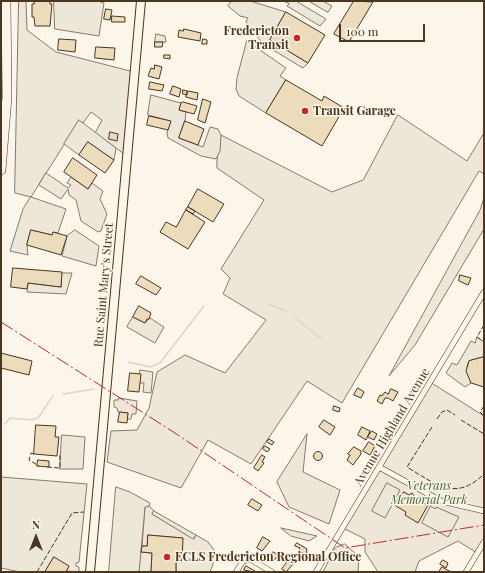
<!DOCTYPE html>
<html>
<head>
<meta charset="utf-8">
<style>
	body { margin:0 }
	#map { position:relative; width:485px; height:573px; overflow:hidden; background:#fbf6e9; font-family:"Playfair Display",serif }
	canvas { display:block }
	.frame { position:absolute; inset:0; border:2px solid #4a3520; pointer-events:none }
	.north { position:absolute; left:16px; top:517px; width:40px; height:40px; -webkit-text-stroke:3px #fbf6e9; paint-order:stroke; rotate:0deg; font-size:11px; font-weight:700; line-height:16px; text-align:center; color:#4a3520 }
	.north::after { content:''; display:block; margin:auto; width:14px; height:18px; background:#4a3520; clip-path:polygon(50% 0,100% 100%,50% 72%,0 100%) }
	.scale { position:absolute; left:339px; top:24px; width:86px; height:18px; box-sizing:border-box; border:2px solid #4a3520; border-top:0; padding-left:5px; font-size:12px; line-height:14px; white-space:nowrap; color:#4a3520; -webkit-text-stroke:3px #fbf6e9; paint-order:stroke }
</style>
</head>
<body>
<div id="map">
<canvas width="485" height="573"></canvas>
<div class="frame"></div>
<div class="north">N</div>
<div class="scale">100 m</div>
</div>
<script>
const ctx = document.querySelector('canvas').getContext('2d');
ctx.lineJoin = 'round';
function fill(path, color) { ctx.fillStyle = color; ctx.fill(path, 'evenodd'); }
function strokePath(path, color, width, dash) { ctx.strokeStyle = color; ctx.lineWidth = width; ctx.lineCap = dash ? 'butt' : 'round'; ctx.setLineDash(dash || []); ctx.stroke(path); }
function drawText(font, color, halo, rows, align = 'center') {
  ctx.font = font + ' "Playfair Display",serif'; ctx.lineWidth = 3; ctx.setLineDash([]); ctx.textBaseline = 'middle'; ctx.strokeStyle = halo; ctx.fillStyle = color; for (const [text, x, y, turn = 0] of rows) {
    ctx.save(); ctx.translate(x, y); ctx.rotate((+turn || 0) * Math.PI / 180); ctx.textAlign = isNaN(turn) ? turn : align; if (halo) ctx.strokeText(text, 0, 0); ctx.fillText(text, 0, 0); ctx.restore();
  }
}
const green = new Path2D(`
	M19,1H26L27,30L56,52L134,72L127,156L95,133L102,120L91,112L83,123L79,121L31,197L15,193Z
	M398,115L467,161L484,133V174L479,171L342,403L307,381L251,464L208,440L181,488L107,462L111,431L137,430L149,408L157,372L185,355L225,373L266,320L223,294L230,278L221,269L264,200L217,168C216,157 220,146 221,135L332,192L363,180Z
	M484,198V229L415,345L389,376L480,210Z
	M430,382L484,416V542L477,553L458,541L419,561L415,572H378L365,552V539L343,528Z
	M307,434L303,472L340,490L329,524L289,507L277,482Z
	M149,506L154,511L152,514L194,539L196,535L208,542L214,550L213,564L210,572H176V561H182V538L148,535L147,546H142L145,507Z
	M281,528L317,536L309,541L291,536Z
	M345,544L359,557L358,572H323L335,548Z
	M141,552L152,553L151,572H139Z`);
fill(green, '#ede6d9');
strokePath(green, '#887966', 1);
const parking = new Path2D(`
	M54,1H98L104,3L99,36L55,29Z
	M232,1H250L286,12L270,40L308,63L303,68L263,44L246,22L248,18L240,16L228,6Z
	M284,1H296L326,19L320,26L287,6L289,4Z
	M309,1H323L332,6L328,12Z
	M156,34L165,36L166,42H155Z
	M247,41L286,68L280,76L286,80L266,113L239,96L236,89L237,78Z
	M151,95L181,103L179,110L186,112L185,121L179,138L203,147L210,127L218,129L221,135L220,151L216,159L201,156L168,138L167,133L170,121L148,115Z
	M79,120L116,148L114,160L88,142L79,155L64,144Z
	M46,173L68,188L71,185L67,183L71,177L88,189L92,183L103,191L100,199L107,214L101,231L98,232L81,221L76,200L69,195L68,189L61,199L39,185Z
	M31,197L66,209L58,233L53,232L52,235L31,230L27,245L28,255L10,251L23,209Z
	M75,230L99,246L96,266L62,256L67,236Z
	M62,273H72L66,294L27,292L28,283L61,287Z
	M133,317L145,323L150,318L164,327L155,343L127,327Z
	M477,337L484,342V357L469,361L467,366L471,383L465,387L446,373L452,363L457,365L471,341L475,343Z
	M140,370L153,372L151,393L143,392L144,383H140Z
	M119,398L137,401L136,414H132L131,419H127L128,413L118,412L117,408L114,407V400H118Z
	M62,435L85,437L83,469H60Z
	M1,477L87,484L79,562L76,563V566L79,567V572L65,571L54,557L45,572H20L1,568Z
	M387,483L400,490L385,518L372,511Z
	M116,487L130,492L150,503L149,506L145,507L139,572H109Z
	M431,506L435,509L436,507L459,517L448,537L422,523Z
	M154,511L196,535L193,539L152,514Z`);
fill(parking, '#ede7d9');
strokePath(parking, '#887966', 1);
strokePath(new Path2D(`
	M268,304L286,311
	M295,318L322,339
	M128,362L150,367L160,363L204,306
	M63,394L94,389
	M5,424L10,418C45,422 34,421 53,396`), '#dcd4c6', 1.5);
const building = new Path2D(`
	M34,1H50V4H52L50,26H35L34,17H32V4H34Z
	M354,1L373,2L349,42L334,34Z
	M106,9L112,10L110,20L104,19Z
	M286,12L325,35L308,63L270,40Z
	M112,16L125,17V22H112Z
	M184,29L201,33L200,41L178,37L179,30L183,31Z
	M59,39L76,40L75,52L58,50Z
	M203,39L207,40V44H202Z
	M155,42H163L162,47H155Z
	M96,47L115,48L114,60L95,58Z
	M164,55H170V59L164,58Z
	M155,65L162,67L159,79L148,76L151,68L154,69Z
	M286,80L322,101L324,96L344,108L322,146L266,113Z
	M150,82L164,85L162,91L149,89Z
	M173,86L181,89L179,97L170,94Z
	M183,90L187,91V95L183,94Z
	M188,91L198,93L197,100L186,97Z
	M203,99L211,102L205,123L198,120Z
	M183,102L197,106L194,114L179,110L181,103Z
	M149,116L171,121L168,130L147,125Z
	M185,121L204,129L198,145L179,138Z
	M110,132L118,134L117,141L109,139Z
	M88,142L114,160L105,173L79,155Z
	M73,158L97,175L88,189L64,172Z
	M198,189L224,204L213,222L188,207Z
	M188,207L195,211L193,214L186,210Z
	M186,210L205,222L188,249L160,232L166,222L176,227Z
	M31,230L52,235L53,232L67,236L61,255L27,245Z
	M13,268L62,272L61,287L28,283L27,289L11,287Z
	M460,275L471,278L468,285L459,281Z
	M141,276L161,288L156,295L136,284Z
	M139,306L151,313L149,319H147L145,323L133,317Z
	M1,353L32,361L29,375L1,368Z
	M484,357V387L471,383L466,371L469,361Z
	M130,373L141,374L139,392L128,391Z
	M358,388L364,392L361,398L354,395Z
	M391,389L398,392L393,401L388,398H385L382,404L377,401L380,395L382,396L385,392L388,394Z
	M334,406L340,408L339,412L333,410Z
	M120,412L128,413L127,423L118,422Z
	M324,420L335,427L330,435L319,427Z
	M36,425L56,426L55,437H59L57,456L34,454Z
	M362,427L370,431L366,440L358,435Z
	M372,431L377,434L374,440L368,437Z
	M269,439L274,442L272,445L267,442Z
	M369,442L375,446L370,455L363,451Z
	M265,446L270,449L267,452L263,449Z
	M354,447L361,451V454L353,465L347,460L350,455L348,454Z
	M313.5 456a4.5 4.5 0 1 1 9 0a4.5 4.5 0 1 1-9 0Z
	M262,455L265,457L262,462L264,463L258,471L254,468Z
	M38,460L49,461V467L37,466Z
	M404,492L409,495L412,493L416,499L428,505L418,523L405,515L406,512L396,506Z
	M252,499L262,505L258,511L248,505Z
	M148,535L183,538L182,562L176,561V572H151L152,553L141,552L142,546H147Z
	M263,537L270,541L262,551L257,548Z
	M297,543L307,549L306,555L299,551L300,548L295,546Z
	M273,552L278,555L273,562L268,559Z
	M54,557L69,566L66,572H45Z
	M443,560L448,563L446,568L440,564Z
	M288,561L293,564L286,572L282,569Z
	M246,566L255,571L254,572L244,570Z
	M442,567L451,572H439Z`);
fill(building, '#ecdcbc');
strokePath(building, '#4a3520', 1);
const street = new Path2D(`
	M379,467L441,501L484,511
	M236,572L243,561L250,559L272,572
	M316,572L484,292
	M466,572L484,542`);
const primary = new Path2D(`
	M90,572L141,1`);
const highway = new Path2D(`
	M1,170L7,97L6,1`);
strokePath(street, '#4a3520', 6);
strokePath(primary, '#4a3520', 10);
strokePath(highway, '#4a3520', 10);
strokePath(street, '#fbf6e9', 5);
strokePath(primary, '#fbf6e9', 8);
strokePath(highway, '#fbf6e9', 9);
strokePath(new Path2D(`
	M484,325L477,337L484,342
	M484,406L480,412L484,416
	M437,419L442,412L447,410L455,415
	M461,420L484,434
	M432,427L407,467C435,484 456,502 484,474
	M34,454L31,453L29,460L39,466
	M47,467L60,468V456H57
	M37,572L72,513L84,512`), '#4a3520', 1, [5, 2]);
strokePath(new Path2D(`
	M1,322L175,433L345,548L484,525`), '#c62828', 1, [14, 3, 2, 3]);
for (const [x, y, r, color] of [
	[297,38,4,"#c62828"],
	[305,111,4,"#c62828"],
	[167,557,4,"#c62828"]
]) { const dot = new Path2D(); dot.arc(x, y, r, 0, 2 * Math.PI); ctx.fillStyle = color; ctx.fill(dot); strokePath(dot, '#fbf6e9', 1.5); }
drawText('bold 12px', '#4a3520', '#fbf6e9', [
	["Fredericton",289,31,"right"],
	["Transit",289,45,"right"],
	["Transit Garage",313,111],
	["ECLS Fredericton Regional Office",175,557]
], 'left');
drawText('12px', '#4a3520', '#fbf6e9', [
	["Rue Saint Mary's Street",104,285,-85],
	["Avenue Highland Avenue",392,427,-59]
]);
drawText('italic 12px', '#436837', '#fbf6e9', [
	["Veterans",429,486],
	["Memorial Park",429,500]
]);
</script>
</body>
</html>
